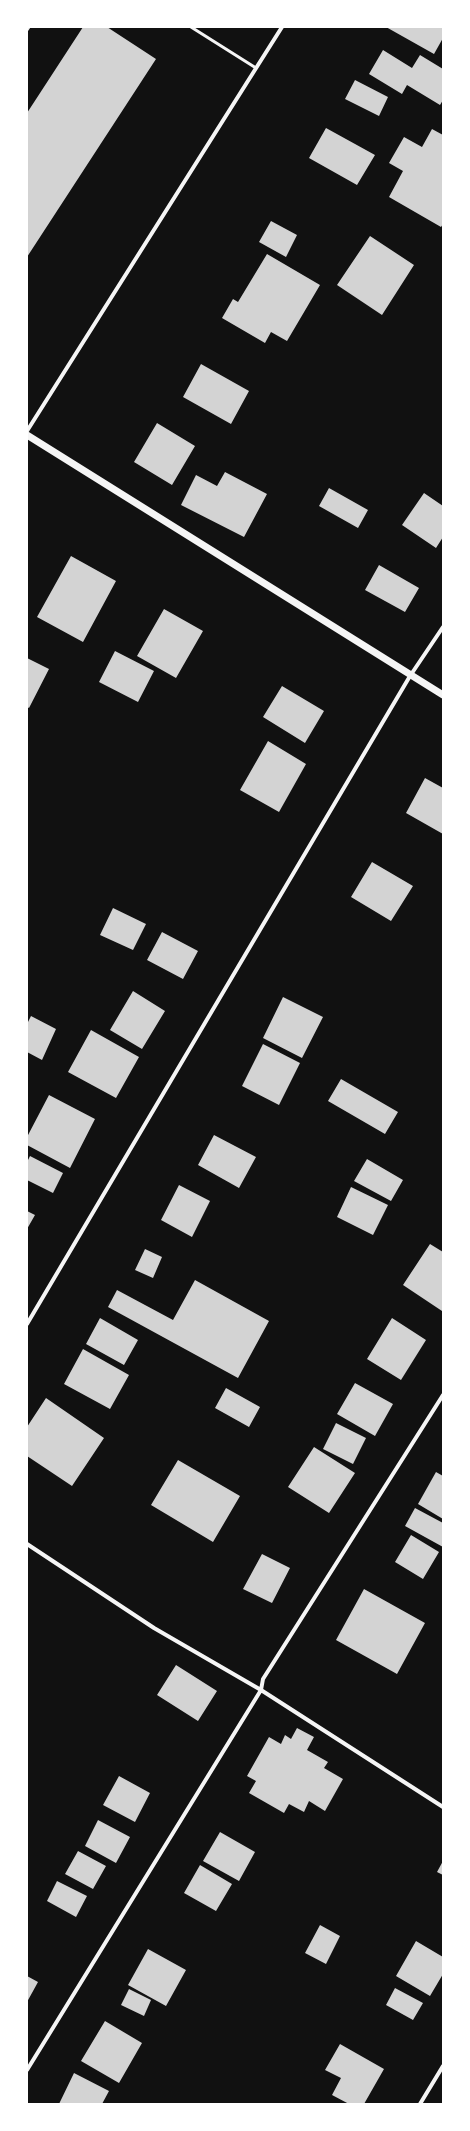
<!DOCTYPE html>
<html>
<head>
<meta charset="utf-8">
<style>
	body { margin:0 }
	#map { position:relative; width:470px; height:2131px; overflow:hidden; background:#111; font-family:Inter,sans-serif }
	canvas { display:block }
	.frame { position:absolute; inset:0; border:28px solid #fff; pointer-events:none }
</style>
</head>
<body>
<div id="map">
<canvas width="470" height="2131"></canvas>
<div class="frame"></div>
</div>
<script>
const ctx = document.querySelector('canvas').getContext('2d');
ctx.lineJoin = 'round';
function fill(path, color) { ctx.fillStyle = color; ctx.fill(path, 'evenodd'); }
function strokePath(path, color, width, dash) { ctx.strokeStyle = color; ctx.lineWidth = width; ctx.lineCap = dash ? 'butt' : 'round'; ctx.setLineDash(dash || []); ctx.stroke(path); }
fill(new Path2D(`
	M83,27H107L156,59L27,257V113Z
	M386,27H443V38L434,54Z
	M383,50L412,68L420,55L443,69V100L440,105L407,85L402,94L369,74Z
	M355,80L388,97L379,116L345,99Z
	M326,128L375,155L357,185L309,158Z
	M432,129L443,135V224L441,227L389,197L403,171L389,163L404,137L422,147Z
	M271,221L297,235L286,257L259,242Z
	M370,236L414,265L382,315L337,285Z
	M267,254L320,285L287,341L271,332L265,343L222,318L233,299L238,302Z
	M201,364L249,391L231,424L183,397Z
	M157,423L195,446L172,485L134,462Z
	M225,472L267,494L244,537L181,505L196,475L217,486Z
	M329,488L368,510L358,528L319,506Z
	M424,493L443,506V537L436,548L402,525Z
	M71,556L116,581L83,642L37,617Z
	M379,565L419,588L405,612L365,590Z
	M164,609L203,631L176,678L137,656Z
	M115,651L154,671L138,702L99,682Z
	M27,658L49,669L29,708L27,707Z
	M282,686L324,711L305,743L263,717Z
	M268,741L306,764L279,812L240,790Z
	M425,778L443,788V834L406,813Z
	M372,862L413,886L391,921L351,897Z
	M113,908L146,924L133,950L100,935Z
	M162,932L198,951L183,979L147,960Z
	M133,991L165,1011L142,1049L110,1030Z
	M283,997L323,1017L302,1058L263,1038Z
	M31,1016L56,1029L42,1060L27,1052V1024Z
	M91,1030L139,1057L116,1098L68,1072Z
	M263,1044L300,1063L279,1105L242,1086Z
	M341,1079L398,1112L385,1134L328,1101Z
	M49,1095L95,1119L70,1168L27,1145V1137Z
	M214,1135L256,1157L239,1188L198,1165Z
	M30,1156L63,1173L53,1193L27,1180V1162Z
	M367,1159L403,1180L391,1201L354,1181Z
	M179,1185L210,1201L192,1237L161,1220Z
	M351,1187L388,1205L373,1235L337,1217Z
	M27,1211L35,1215L27,1229Z
	M430,1244L443,1252L442,1311L403,1285Z
	M145,1249L162,1257L153,1278L135,1270Z
	M195,1280L269,1321L238,1378L108,1307L117,1290L173,1320Z
	M100,1318L138,1340L124,1365L86,1344Z
	M392,1318L426,1340L401,1380L367,1359Z
	M83,1349L129,1375L110,1409L64,1384Z
	M355,1383L393,1404L375,1436L337,1414Z
	M226,1388L260,1407L249,1427L215,1408Z
	M46,1398L104,1438L72,1486L27,1456V1427Z
	M336,1423L366,1438L353,1464L323,1449Z
	M314,1447L355,1473L329,1513L288,1487Z
	M178,1460L240,1496L213,1542L151,1505Z
	M436,1472L443,1476V1519L418,1504Z
	M415,1508L443,1523V1547L405,1526Z
	M411,1535L439,1552L423,1579L395,1562Z
	M262,1554L290,1568L272,1603L243,1589Z
	M364,1589L425,1623L397,1674L336,1640Z
	M176,1665L217,1691L198,1721L157,1695Z
	M297,1728L314,1737L307,1750L328,1762L324,1768L343,1779L325,1811L309,1801L304,1812L289,1804L284,1813L249,1793L256,1781L247,1776L269,1737L281,1744L285,1735L291,1739Z
	M119,1776L150,1793L135,1822L103,1805Z
	M98,1820L130,1837L116,1863L85,1846Z
	M220,1832L255,1852L239,1881L203,1861Z
	M78,1851L106,1866L93,1889L65,1874Z
	M443,1861V1875L437,1872Z
	M200,1865L232,1884L216,1911L184,1893Z
	M57,1881L87,1896L76,1917L47,1901Z
	M320,1925L340,1936L326,1964L305,1953Z
	M416,1941L443,1957V1974L430,1996L396,1976Z
	M148,1949L186,1970L166,2006L128,1985Z
	M27,1976L38,1982L27,2002Z
	M395,1988L423,2003L413,2020L386,2005Z
	M129,1989L151,2000L144,2016L121,2005Z
	M105,2021L142,2043L119,2083L81,2061Z
	M340,2044L384,2069L364,2104H349L332,2095L341,2078L325,2070Z
	M74,2073L109,2091L102,2104H59Z`), '#d3d3d3');
strokePath(new Path2D(`
	M191,27L256,68
	M27,30L29,27`), '#f5f5f5', 3);
strokePath(new Path2D(`
	M27,431L282,27
	M27,1324L410,676L443,627
	M27,1544L154,1628L261,1690L443,1807
	M27,2070L261,1690L263,1679L443,1395
	M420,2104L443,2066`), '#f5f5f5', 4);
strokePath(new Path2D(`
	M27,435L443,695`), '#f5f5f5', 7);
</script>
</body>
</html>
